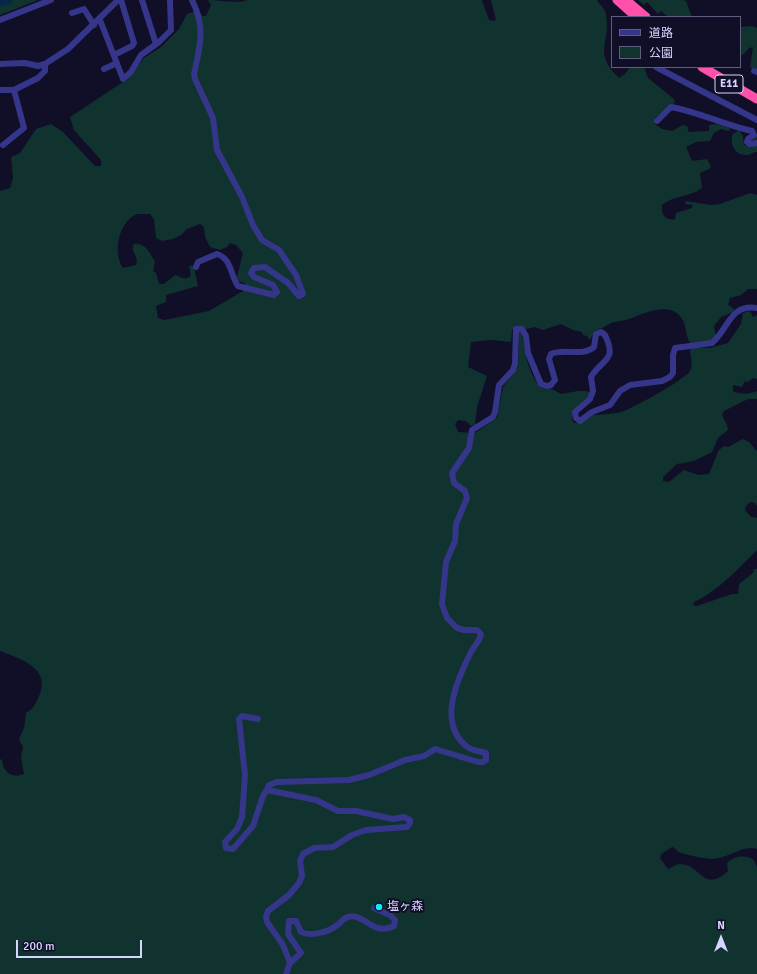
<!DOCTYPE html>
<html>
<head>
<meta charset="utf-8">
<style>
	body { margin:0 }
	#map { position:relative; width:757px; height:974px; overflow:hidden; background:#110e28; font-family:Signika,"Noto Sans JP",sans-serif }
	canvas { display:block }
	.legend { position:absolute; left:611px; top:16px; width:130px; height:52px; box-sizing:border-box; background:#110e28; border:1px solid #605e7e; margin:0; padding:5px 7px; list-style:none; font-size:12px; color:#d7d5ff }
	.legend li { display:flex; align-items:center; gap:8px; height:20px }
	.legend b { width:20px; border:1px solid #605e7e }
	.north { position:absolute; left:701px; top:918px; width:40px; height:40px; -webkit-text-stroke:3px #110e28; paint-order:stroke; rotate:0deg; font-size:11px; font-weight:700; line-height:16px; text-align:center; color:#d7d5ff }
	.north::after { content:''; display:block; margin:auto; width:14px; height:18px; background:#d7d5ff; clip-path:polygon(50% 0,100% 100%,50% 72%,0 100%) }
	.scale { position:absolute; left:16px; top:940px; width:126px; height:18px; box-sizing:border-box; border:2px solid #d7d5ff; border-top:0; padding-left:5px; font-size:12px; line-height:14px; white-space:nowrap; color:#d7d5ff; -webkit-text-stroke:3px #110e28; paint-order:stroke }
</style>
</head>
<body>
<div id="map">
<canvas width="757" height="974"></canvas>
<ul class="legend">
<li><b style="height:5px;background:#35368a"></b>道路</li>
<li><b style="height:11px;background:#103330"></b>公園</li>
</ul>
<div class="north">N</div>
<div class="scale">200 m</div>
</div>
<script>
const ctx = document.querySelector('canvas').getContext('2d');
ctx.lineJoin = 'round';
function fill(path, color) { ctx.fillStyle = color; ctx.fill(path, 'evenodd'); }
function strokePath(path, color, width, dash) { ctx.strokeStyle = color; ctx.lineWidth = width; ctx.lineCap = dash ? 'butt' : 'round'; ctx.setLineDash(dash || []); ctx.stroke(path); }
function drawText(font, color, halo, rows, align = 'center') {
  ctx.font = font + ' Signika,"Noto Sans JP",sans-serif'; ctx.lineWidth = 4; ctx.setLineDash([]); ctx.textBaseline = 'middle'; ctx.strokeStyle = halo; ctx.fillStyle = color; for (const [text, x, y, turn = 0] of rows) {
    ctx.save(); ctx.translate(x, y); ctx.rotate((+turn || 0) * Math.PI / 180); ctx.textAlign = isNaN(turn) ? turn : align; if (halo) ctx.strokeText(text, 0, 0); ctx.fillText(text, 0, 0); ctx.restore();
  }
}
fill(new Path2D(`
	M0,0H38L0,15Z
	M208,0C218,0 241,4 247,0H482L489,20L493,21L496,20L491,0H597C600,6 605,7 606,15C611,44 592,52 619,78L625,74L630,67H644L648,78L674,99L675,102L673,104L655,118V124L662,129L672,131L683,125L687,126L689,132L709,131V125L717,124L730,128L729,131L721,129L714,133L710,141L696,142L686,147L692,161L707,159L711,166L709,169L700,173L702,188C690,197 672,196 662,205C661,213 665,222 675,219L676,213L692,208L693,205L685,204L686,201L711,205L720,204L750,193L757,195V289H748L741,295L730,298L728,305L734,309L733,312L721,317L714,326L716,336L712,341L690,343C684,333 688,324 679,315C667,302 642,314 629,319C623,321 617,321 611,323C605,326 601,329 595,331L590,340L587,336L583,335L582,332L573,330L561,324L543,330L535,327L526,329L517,326L512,330L511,342L492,340L471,342L468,367L487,376L477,407L475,425L471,426L466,421L458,420L455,424L458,432L475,433L497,418L503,387L518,367L519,345L517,333L520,331C524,337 524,345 525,352C527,364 533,378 540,387L552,389L561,394L578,391H586L590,393L589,396L573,410L572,420L574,423C584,424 586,420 593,415C602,414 613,414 621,412C632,409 684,380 690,371C694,365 690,356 690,349L691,348H710L728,343L741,324L743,313L750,311L753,317L757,315V379L753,378L748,382L745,381L742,387L733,385V391C739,395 751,394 757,391V399H748L724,411L722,415L727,425L728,430L718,438L712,452L694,461L677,464L663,477V481L669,482L684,470L698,475L709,474L719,450L724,446L728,447L743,439L749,442L757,451V506L755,503L750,502L746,506L745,510L751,517L757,518V550C738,569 718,591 694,602L693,605L697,606L732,594H738L739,584L753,573L754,569H757V849C745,844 728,858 713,859C706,859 686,855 679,852C676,851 676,848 672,847L661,854L660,858L668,869C672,868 675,864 680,864C701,864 703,894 728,871L727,863C734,856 745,854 754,860L757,867V974H0V759L2,760C3,772 12,779 24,774L21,757L23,747L19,739L24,728L26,713C33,709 36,704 39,696C52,668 20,659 0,651V191L10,188L13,178L11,157L20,153L36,129L51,124L63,132L95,166H101V160L74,130L70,117L129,78L144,58L161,47L179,29L187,14L199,10L202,16H206L211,5ZM137,214H150L154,219L156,238L162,241L173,239L181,235L187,229L200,224L204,227L205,237L210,247L220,250L227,247L230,243L236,245L243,253L237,277L238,281L245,283L243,291L209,311L164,320L158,318L156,306L166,302V295L198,286L194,267L192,265L189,266L191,276C185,281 181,277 175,275L164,284H159L156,273L153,271L155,262C150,253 145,242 134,244C129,252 140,256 136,265L123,268C112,252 119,221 137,214Z
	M638,0H683L686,1L692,17H668L661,11L658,14L647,2L644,5Z
	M751,26L757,28V70L750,68L753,47L749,48L743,55L740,54V27Z
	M739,130L743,136L744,145L752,146L753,139L757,136V152C753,152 752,154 748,155C734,155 731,146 732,135Z`), '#103330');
strokePath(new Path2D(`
	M0,2L8,0`), '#08254c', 8);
strokePath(new Path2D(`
	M142,0L156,44
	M192,0C206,28 200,46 194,74L195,79L213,118L217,150L242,197L253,225L262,240L279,250L296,275L303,294L299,296L288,283L265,267L254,268L251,273L254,277L273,285L277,292L274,295L238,286C230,275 232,259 217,254L198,262L196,267
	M72,13L84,9L94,25
	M0,20L51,0
	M100,20L123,79L131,72L141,55L159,42L171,30L170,0
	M114,55L132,46L134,43L121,0
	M0,64L25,63L38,66L45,64
	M656,67L757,120
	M104,69L117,63
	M754,71L757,72
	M0,90H14L38,78L45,71V64L68,49L118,0
	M657,121L671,107C699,112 724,125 752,131L754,135L748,139L747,142L750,144L757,143
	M3,145L24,128L14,90
	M258,719L242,716L239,719L245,775L242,817L237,829L225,842L226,848L233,849L253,826L263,796L267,790
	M290,963L301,953L288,934L289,921H296L301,932C310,937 328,932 336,926C340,924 343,918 348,917C364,912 373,937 394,926L395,920L390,915L374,908
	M286,974L290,963L283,945L267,922L266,917L268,911L289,895L299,883L302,876L300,861L303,854L314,848L333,847L352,835L366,830L407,827L410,823V820L404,817L393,819L356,811H338L316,800L267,790L269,785L277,782L349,780L369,775L405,760L424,756L435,749L478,762H483L486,760V753C481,751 474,751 469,748C436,725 457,680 471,652C474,646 480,641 481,634L477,630H464L457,628L447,618L442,604L446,562L455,541L456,524L467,498L465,491L454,483L452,473L469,448L472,430L493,417L495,412L499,385L513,370L515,364L516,329H522L526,336L528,353L541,384L547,386L551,385L555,380L549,359L551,354C563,348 583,357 594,347L596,334L601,332L605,335C618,362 601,359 591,377L593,391L590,399L575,412L576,418L580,421L592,412L610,405L620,391L630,385L662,381L670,377L673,373V355L675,348L712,343C729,329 729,304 757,308`), '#35368a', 6);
strokePath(new Path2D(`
	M617,0L636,17
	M626,0L646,17
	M702,67L757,99`), '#ff50ac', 9);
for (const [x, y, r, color] of [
	[379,907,4,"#01f2ff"]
]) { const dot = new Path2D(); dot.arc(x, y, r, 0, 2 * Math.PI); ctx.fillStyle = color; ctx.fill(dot); strokePath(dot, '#110e28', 1.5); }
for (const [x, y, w] of [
	[729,84,28]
]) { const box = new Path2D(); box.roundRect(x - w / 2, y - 9, w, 18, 3); ctx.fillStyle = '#110e28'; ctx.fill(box); strokePath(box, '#d7d5ff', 1); }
drawText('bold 11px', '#d7d5ff', null, [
	["E11",729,84]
]);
drawText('12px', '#d7d5ff', '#110e28', [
	["塩ヶ森",387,907]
], 'left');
</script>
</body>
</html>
